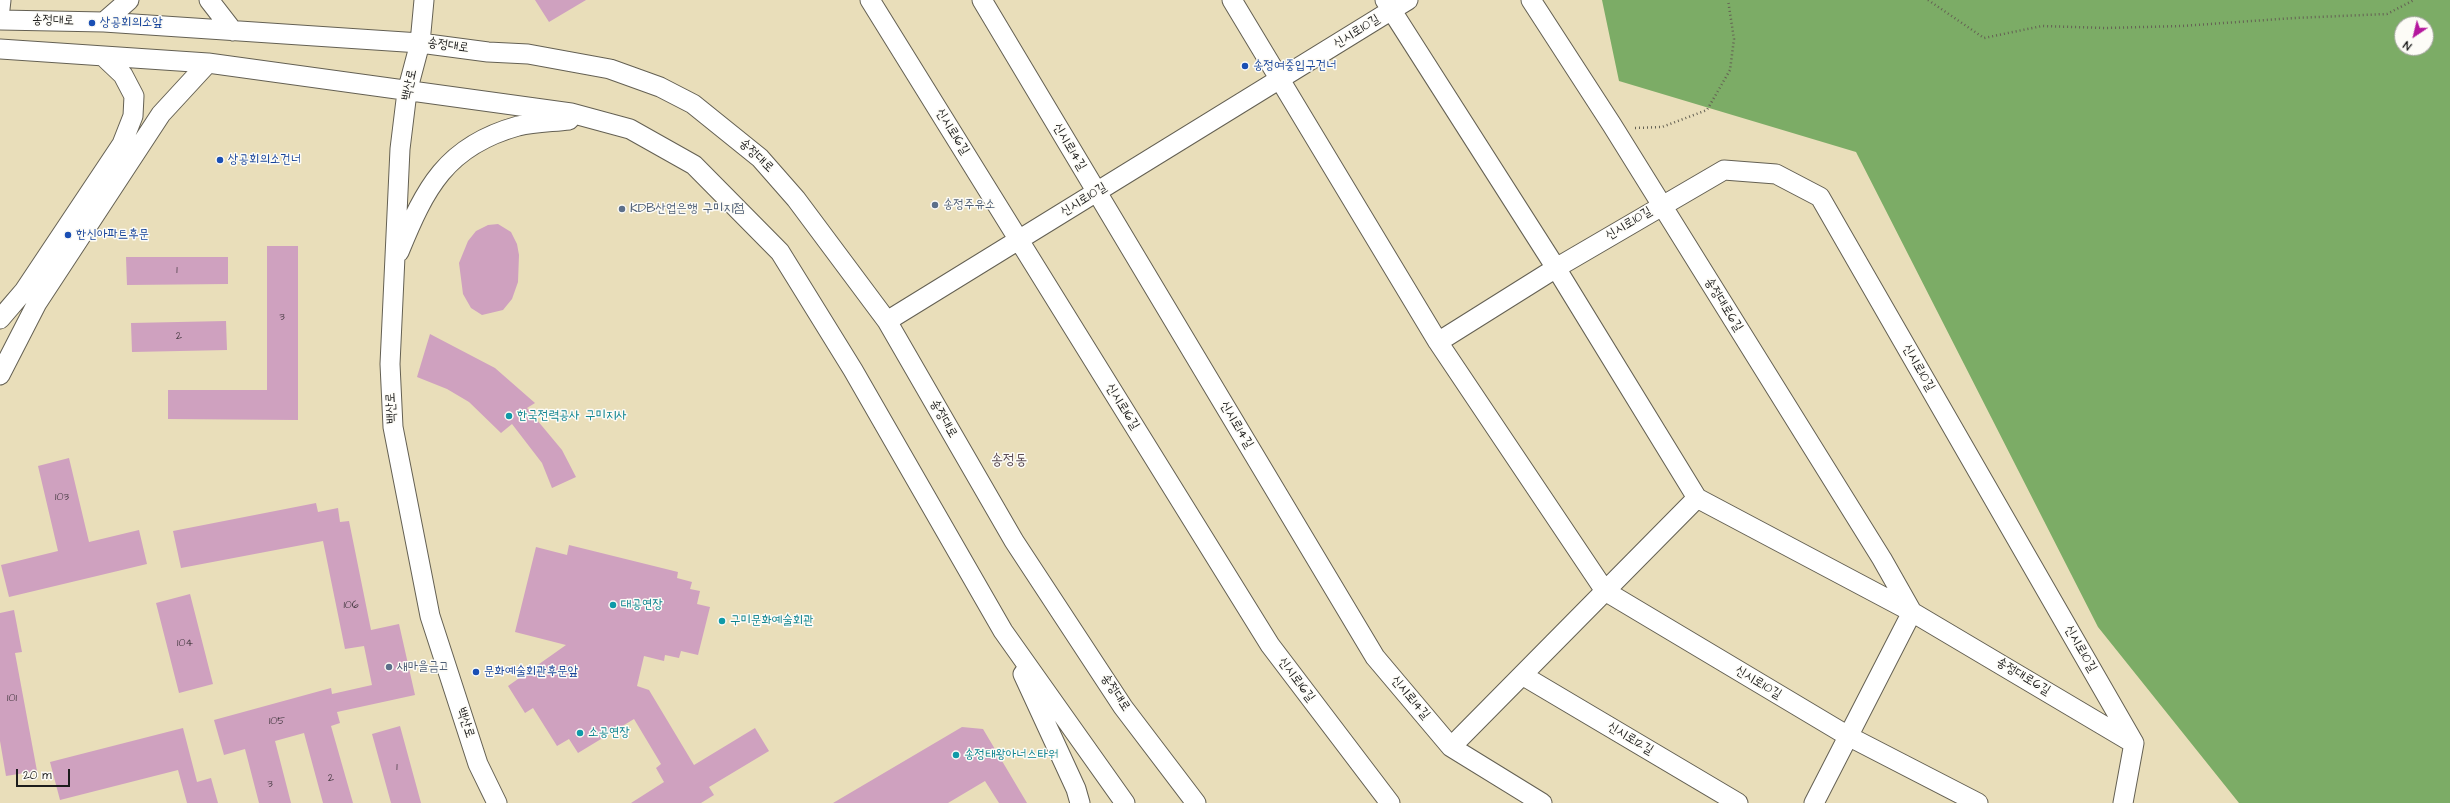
<!DOCTYPE html>
<html>
<head>
<meta charset="utf-8">
<style>
	body { margin:0 }
	#map { position:relative; width:2450px; height:803px; overflow:hidden; background:#e9deba; font-family:"Architects Daughter",sans-serif }
	canvas { display:block }
	.north { position:absolute; left:2394px; top:16px; width:40px; height:40px; box-sizing:border-box; background:#fdfcf7; border:1px solid #a3a29f; border-radius:50%; rotate:215deg; font-size:11px; font-weight:700; line-height:16px; text-align:center; color:#1c1c1c }
	.north::after { content:''; display:block; margin:auto; width:14px; height:18px; background:#b5179e; clip-path:polygon(50% 0,100% 100%,50% 72%,0 100%) }
	.scale { position:absolute; left:16px; top:769px; width:54px; height:18px; box-sizing:border-box; border:2px solid #1c1c1c; border-top:0; padding-left:5px; font-size:12px; line-height:14px; white-space:nowrap; color:#1c1c1c; -webkit-text-stroke:3px #fdfcf7; paint-order:stroke }
</style>
</head>
<body>
<div id="map">
<canvas width="2450" height="803"></canvas>
<div class="north">N</div>
<div class="scale">20 m</div>
</div>
<script>
const ctx = document.querySelector('canvas').getContext('2d');
ctx.lineJoin = 'round';
function fill(path, color) { ctx.fillStyle = color; ctx.fill(path, 'evenodd'); }
function strokePath(path, color, width, dash) { ctx.strokeStyle = color; ctx.lineWidth = width; ctx.lineCap = dash ? 'butt' : 'round'; ctx.setLineDash(dash || []); ctx.stroke(path); }
function drawText(font, color, halo, rows, align = 'center') {
  ctx.font = font + ' "Architects Daughter","Poor Story",sans-serif'; ctx.lineWidth = 3; ctx.setLineDash([]); ctx.textBaseline = 'middle'; ctx.strokeStyle = halo; ctx.fillStyle = color; for (const [text, x, y, turn = 0] of rows) {
    ctx.save(); ctx.translate(x, y); ctx.rotate((+turn || 0) * Math.PI / 180); ctx.textAlign = isNaN(turn) ? turn : align; if (halo) ctx.strokeText(text, 0, 0); ctx.fillText(text, 0, 0); ctx.restore();
  }
}
fill(new Path2D(`
	M1602,0H2450V803H2239L2098,627L1856,152L1619,81ZM2402,24H2426V48H2402Z`), '#7cac66');
fill(new Path2D(`
	M535,0H586L549,22Z
	M498,224L511,232L517,244L519,255L518,282L512,299L503,310L482,315L471,308L463,294L459,263L468,241L476,231L488,225Z
	M267,246H298V420L168,419V390H267Z
	M126,257H228V284L127,285Z
	M226,321L227,350L132,352L131,323Z
	M430,334L495,368L535,403L527,408L562,450L576,477L552,488L542,463L512,424L501,433L469,402L447,389L417,377Z
	M69,458L89,542L139,530L147,564L9,597L1,565L58,551L38,466Z
	M316,503L318,512L338,508L340,522L349,521L371,630L399,624L415,695L337,712L340,723L331,726L353,803H323L304,733L275,741L291,803H259L245,749L224,755L214,720L331,688L332,694L372,685L364,646L345,649L323,541L181,568L173,531Z
	M569,545L678,572L677,578L692,582L690,589L700,591L697,604L710,607L698,655L681,651L679,658L665,655L664,661L644,656L637,686L649,690L694,765L755,728L769,751L709,787L714,795L701,803H631L664,782L656,768L661,764L634,719L578,753L569,739L557,746L533,708L525,713L508,686L566,645L515,632L536,547L567,555Z
	M190,594L213,684L179,693L156,603Z
	M14,610L22,652L15,653L37,771L6,776L0,741V613Z
	M400,726L421,803H391L372,734Z
	M962,727L983,729L1027,803H999L985,781L948,803H833Z
	M183,728L197,782L211,778L218,803H187L178,770L60,800L50,762Z`), '#cfa1bf');
const minor = new Path2D(`
	M209,0L233,31
	M424,0L420,43L407,92L400,149L390,364L393,427L430,616L478,764L497,803
	M870,0L1270,645L1390,803
	M982,0L1375,657L1451,747L1542,803
	M1232,0L1438,342L1605,591L1848,736L1978,803
	M1385,0L1556,268L1697,498
	M1531,0L1612,125L1882,559L1912,612L1814,803
	M0,9L1,0
	M0,20L104,22L420,43L488,52L528,54L610,69L660,87L693,104L760,158L796,199L887,321L1014,541L1123,707L1196,803
	M104,22L129,0
	M0,49L208,63L571,113L630,129L694,165L780,252L853,370L1003,631L1125,803
	M399,252C425,188 446,146 518,126C534,122 553,122 569,120
	M0,319L24,291L122,144L133,116L134,96L123,75L104,57
	M887,321L1408,0
	M1438,342L1556,268L1724,170L1776,174L1820,197L2134,743L2123,803
	M0,375L37,303L161,114L208,63
	M1697,498L1912,612L2133,743
	M1023,674L1076,789L1080,803
	M1522,675L1738,803
	M1451,747L1697,498`);
strokePath(minor, '#646053', 21);
strokePath(new Path2D(`
	M1928,0L1984,38L2042,26L2105,28L2182,26L2294,18L2387,14L2414,0
	M1635,128L1662,127L1707,110L1730,70L1734,39L1728,0`), '#646053', 2.5, [1, 3]);
strokePath(minor, '#fff', 19);
for (const [x, y, r, color] of [
	[92,23,4,"#1a4fb4"],
	[1245,66,4,"#1a4fb4"],
	[220,160,4,"#1a4fb4"],
	[935,205,4,"#5c6f8a"],
	[622,209,4,"#5c6f8a"],
	[68,235,4,"#1a4fb4"],
	[509,416,4,"#0f9aa8"],
	[613,605,4,"#0f9aa8"],
	[722,621,4,"#0f9aa8"],
	[389,667,4,"#5c6f8a"],
	[476,672,4,"#1a4fb4"],
	[580,733,4,"#0f9aa8"],
	[956,755,4,"#0f9aa8"]
]) { const dot = new Path2D(); dot.arc(x, y, r, 0, 2 * Math.PI); ctx.fillStyle = color; ctx.fill(dot); strokePath(dot, '#fdfcf7', 1.5); }
drawText('11px', '#493d45', null, [
	["1",177,271],
	["3",282,318],
	["2",179,337],
	["103",62,498],
	["106",351,606],
	["104",185,644],
	["101",12,699],
	["105",277,722],
	["1",397,768],
	["2",331,779],
	["3",270,785]
]);
drawText('13px', '#1c1c1c', '#fdfcf7', [
	["송정대로",53,21,1],
	["신시로10길",1357,32,-32],
	["송정대로",448,46,8],
	["백산로",410,85,-78],
	["신시로16길",952,132,58],
	["신시로14길",1069,147,59],
	["송정대로",756,156,44],
	["신시로10길",1084,200,-32],
	["신시로10길",1629,224,-31],
	["송정대로6길",1723,305,58],
	["신시로10길",1918,368,60],
	["신시로16길",1122,407,58],
	["백산로",392,408,-93],
	["송정대로",943,419,60],
	["신시로14길",1236,425,59],
	["신시로10길",2080,649,60],
	["송정대로6길",2023,677,31],
	["신시로16길",1296,680,53],
	["신시로10길",1758,683,31],
	["송정대로",1115,693,56],
	["신시로14길",1410,698,50],
	["백산로",465,723,72],
	["신시로12길",1630,739,31]
]);
drawText('13px', '#164399', '#fdfcf7', [
	["상공회의소앞",100,23],
	["송정여중입구건너",1253,66],
	["상공회의소건너",228,160],
	["한신아파트후문",76,235],
	["문화예술회관후문앞",484,672]
], 'left');
drawText('13px', '#4e5e75', '#fdfcf7', [
	["송정주유소",943,205],
	["KDB산업은행 구미지점",630,209],
	["새마을금고",397,667]
], 'left');
drawText('13px', '#0d838f', '#fdfcf7', [
	["한국전력공사 구미지사",517,416],
	["대공연장",621,605],
	["구미문화예술회관",730,621],
	["소공연장",588,733],
	["송정태왕아너스타워",964,755]
], 'left');
drawText('15px', '#5b4b55', '#fdfcf7', [
	["송정동",1009,461]
]);
</script>
</body>
</html>
